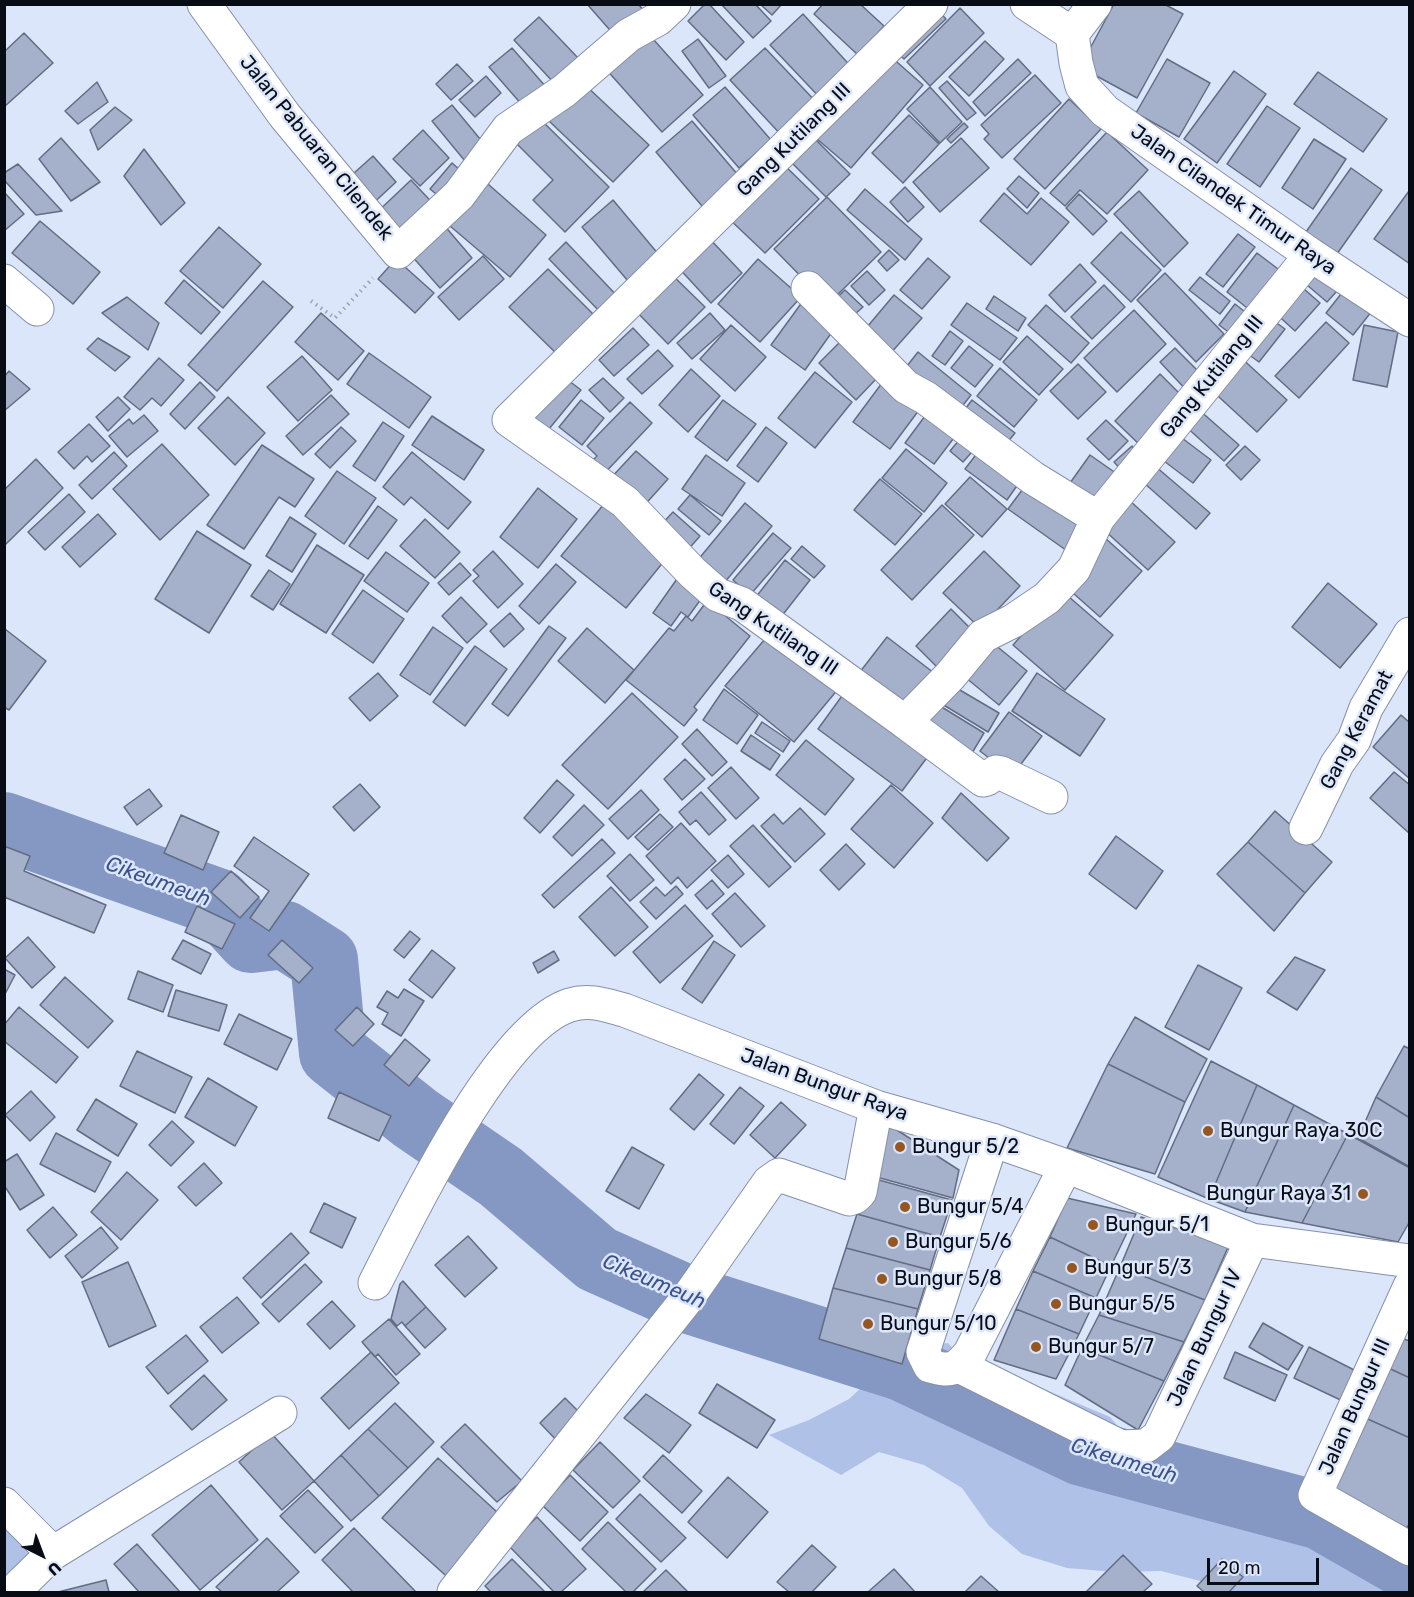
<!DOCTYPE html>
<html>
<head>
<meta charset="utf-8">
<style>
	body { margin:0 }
	#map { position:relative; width:1414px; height:1597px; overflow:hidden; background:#dce6fb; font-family:Rubik,sans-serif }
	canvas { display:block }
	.frame { position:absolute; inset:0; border:6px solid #080c14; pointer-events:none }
	.north { position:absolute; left:12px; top:1525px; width:60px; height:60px; -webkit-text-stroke:4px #dce6fb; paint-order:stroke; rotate:138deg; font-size:16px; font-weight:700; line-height:24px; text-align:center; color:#080c14 }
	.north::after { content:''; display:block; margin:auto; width:21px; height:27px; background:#080c14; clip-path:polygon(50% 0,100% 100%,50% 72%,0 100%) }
	.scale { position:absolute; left:1207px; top:1558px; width:112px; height:27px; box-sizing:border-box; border:3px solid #080c14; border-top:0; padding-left:8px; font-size:18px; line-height:21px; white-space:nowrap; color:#080c14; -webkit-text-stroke:4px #dce6fb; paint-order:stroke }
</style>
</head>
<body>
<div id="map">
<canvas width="1414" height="1597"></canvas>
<div class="frame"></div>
<div class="north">U</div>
<div class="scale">20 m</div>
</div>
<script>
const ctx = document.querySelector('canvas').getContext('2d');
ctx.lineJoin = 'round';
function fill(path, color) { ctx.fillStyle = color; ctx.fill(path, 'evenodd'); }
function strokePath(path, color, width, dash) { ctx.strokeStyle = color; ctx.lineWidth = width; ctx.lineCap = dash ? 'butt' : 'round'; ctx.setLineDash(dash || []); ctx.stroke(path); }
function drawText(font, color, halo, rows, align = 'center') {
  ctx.font = font + ' Rubik,sans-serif'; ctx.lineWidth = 5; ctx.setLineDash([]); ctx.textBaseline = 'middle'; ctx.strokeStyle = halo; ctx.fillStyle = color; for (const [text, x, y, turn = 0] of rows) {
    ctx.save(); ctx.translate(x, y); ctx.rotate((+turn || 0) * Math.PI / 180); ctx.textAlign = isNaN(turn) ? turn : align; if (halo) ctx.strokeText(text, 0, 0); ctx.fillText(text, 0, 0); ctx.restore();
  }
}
fill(new Path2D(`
	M948,1343L962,1358L1039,1387L1110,1417L1137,1448L1168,1477L1208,1478L1253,1470L1290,1487L1317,1521L1321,1516L1409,1558V1592H1218L1208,1583L1161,1571L1115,1572L1067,1568L1022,1554L989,1526L962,1488L924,1465L879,1452L841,1475L769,1435L809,1420L849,1399L879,1371L909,1348Z
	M4,1523L55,1569L5,1592Z`), '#b0c1e8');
strokePath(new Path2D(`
	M4,826L217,902L251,939L285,935L324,960L333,1053L415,1118L501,1177L597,1259L687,1299L902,1367L1082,1452L1321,1516L1410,1567`), '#8498c3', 68);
const building = new Path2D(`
	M587,4H638L645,12L616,37Z
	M705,4H709L744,42L726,60L688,21Z
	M721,4H755L771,21L753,38Z
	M760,4H782L772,15Z
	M823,4H860L884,26L858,55L814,14Z
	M1114,4H1164L1183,14L1137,98L1080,67Z
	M934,6L946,19L904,59L892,47Z
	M960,8L984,33L930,86L907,62Z
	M803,14L856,72L824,102L770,45Z
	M539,17L580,60L555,84L514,40Z
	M645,30L703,95L662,132L604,67Z
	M24,33L53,63L4,107V52Z
	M698,39L726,76L709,88L682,51Z
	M985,41L1004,59L969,96L949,77Z
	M512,48L546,87L523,106L489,67Z
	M765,48L819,105L784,138L730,80Z
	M889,55L923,85L851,168L817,139Z
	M1018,59L1031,73L985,116L973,102Z
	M1167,59L1210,83L1179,137L1136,113Z
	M457,64L473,81L451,100L436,84Z
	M1234,71L1266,94L1217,163L1184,139Z
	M1318,72L1387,119L1363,152L1294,104Z
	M1035,75L1061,103L1002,158L984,139L989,134L981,125Z
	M486,76L501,93L475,117L459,100Z
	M947,81L976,113L967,120L939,88Z
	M97,82L108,102L78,124L65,111Z
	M583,83L649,145L613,182L548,120Z
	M725,87L771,140L739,168L693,115Z
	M930,87L962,122L940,143L907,109Z
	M1069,99L1101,129L1045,189L1014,159Z
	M452,105L485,145L465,161L432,121Z
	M1267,106L1300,128L1260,187L1227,164Z
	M115,107L132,120L98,150L90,130Z
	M536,115L609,187L565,232L533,200L553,180L512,139Z
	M909,115L939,144L903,183L872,153Z
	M692,121L744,182L708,213L656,152Z
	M964,123L968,127L951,143L947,139Z
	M423,130L449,158L420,186L393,159Z
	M1107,132L1148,170L1107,214L1080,190L1065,206L1050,193Z
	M810,134L850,174L826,197L787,158Z
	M61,138L100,182L71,201L39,159Z
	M961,138L989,168L940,212L913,182Z
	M1314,139L1346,159L1313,209L1282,188Z
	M144,149L185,203L161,225L124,176Z
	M373,156L396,182L367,209L344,182Z
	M780,161L819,199L765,253L726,216Z
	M452,163L468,177L446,202L430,189Z
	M18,164L62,211L36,215L4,180V173Z
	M1351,168L1382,190L1332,261L1301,239Z
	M1019,176L1039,193L1027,208L1007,189Z
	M480,177L546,235L510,277L443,220Z
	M411,180L439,210L399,247L372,217Z
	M905,187L924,207L908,222L890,202Z
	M865,189L922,239L905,260L847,210Z
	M1139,191L1188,243L1164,267L1114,214Z
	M1409,191H1410V264L1374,239Z
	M4,192L24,214L4,231Z
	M1004,193L1027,214L1041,198L1069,222L1031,265L980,221Z
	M1079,194L1107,221L1093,235L1066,208Z
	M827,197L881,252L828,304L774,249Z
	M613,200L665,262L634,288L582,227Z
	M40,221L100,272L73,304L12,253Z
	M443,224L472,258L440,288L410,254Z
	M219,227L261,264L223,308L180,271Z
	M1121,232L1161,270L1131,302L1091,263Z
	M1238,234L1255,247L1223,287L1206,274Z
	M707,236L742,273L711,303L676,265Z
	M566,242L621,300L604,316L549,259Z
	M889,250L899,260L887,271L878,261Z
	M1257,253L1286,275L1256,315L1227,292Z
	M483,256L504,279L459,320L438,297Z
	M928,258L950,277L922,309L900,290Z
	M396,259L434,293L415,313L378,279Z
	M758,259L801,297L760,342L718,304Z
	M1080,264L1096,282L1065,312L1049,295Z
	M1310,268L1337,291L1327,302L1300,279Z
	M548,269L600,321L562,359L509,307Z
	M667,270L705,307L668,344L631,306Z
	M867,271L885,290L869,305L851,286Z
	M1165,273L1224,334L1196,362L1137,300Z
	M1200,277L1230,301L1220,314L1189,290Z
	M184,280L220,312L201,334L165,303Z
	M263,281L293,307L217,391L188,365Z
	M1296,282L1320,303L1295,331L1271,309Z
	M1104,285L1125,307L1092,339L1071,317Z
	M1345,289L1372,311L1353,335L1326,313Z
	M845,290L863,307L845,323L829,305Z
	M894,295L922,318L889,355L862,333Z
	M994,296L1026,318L1018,331L986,309Z
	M127,297L159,323L148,350L102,313Z
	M803,301L837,325L805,370L771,345Z
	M967,303L1017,338L1000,360L951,325Z
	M1235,304L1254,319L1238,339L1219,325Z
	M1046,305L1089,343L1071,363L1028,325Z
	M1134,310L1166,344L1117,392L1084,358Z
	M321,313L364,351L338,380L295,342Z
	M710,313L725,330L692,359L677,343Z
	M1267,316L1285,329L1259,362L1241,349Z
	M1326,322L1349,343L1299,398L1275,376Z
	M731,325L766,357L735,391L700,359Z
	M1364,325L1398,332L1387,387L1353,380Z
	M633,328L649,345L614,376L599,360Z
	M950,331L963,341L945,365L932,356Z
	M1027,336L1063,369L1039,395L1003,362Z
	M98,338L130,357L115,371L87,349Z
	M841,341L878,377L856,400L819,363Z
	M969,346L993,365L975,387L951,368Z
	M1175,348L1206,379L1190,394L1160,362Z
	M658,350L673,366L642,394L627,379Z
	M918,352L971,395L956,414L903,371Z
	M369,353L431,397L409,428L347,384Z
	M1237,354L1287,400L1257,432L1207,386Z
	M302,356L332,390L298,421L267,387Z
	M159,358L184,380L161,406L152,398L140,410L124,397Z
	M1078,364L1106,392L1078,419L1050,391Z
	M1000,368L1037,400L1014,427L977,396Z
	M691,369L720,396L688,432L659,405Z
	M9,371L30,389L4,411V377Z
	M815,372L852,402L815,448L778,418Z
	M560,374L581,390L544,435L523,418Z
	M1160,374L1187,401L1142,447L1115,421Z
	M603,378L624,398L610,412L589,390Z
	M885,379L922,406L890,449L853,422Z
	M200,382L215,397L185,429L170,414Z
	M331,395L349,414L303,455L286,436Z
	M118,397L130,409L108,431L96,417Z
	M228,397L265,433L235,465L198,428Z
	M581,400L604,418L582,445L559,427Z
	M723,400L756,424L727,461L695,437Z
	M972,400L1015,433L1002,449L959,417Z
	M630,402L652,423L600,478L587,466L597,456L587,446Z
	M931,408L960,430L934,464L905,443Z
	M1198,409L1239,445L1224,461L1184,425Z
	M144,415L158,431L127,457L109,436L129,419L133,424Z
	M432,416L484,450L464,480L412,445Z
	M1106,420L1128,441L1109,460L1087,439Z
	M383,422L404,436L375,481L353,466Z
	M89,424L110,446L92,462L87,456L74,469L58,452Z
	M341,427L356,441L330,468L315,454Z
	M766,427L787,443L758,482L737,466Z
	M1174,432L1211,460L1193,483L1156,455Z
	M965,433L979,444L963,462L950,451Z
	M162,444L209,495L160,540L113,489Z
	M262,445L314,479L295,507L279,497L244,549L207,525Z
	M1132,446L1142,457L1124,473L1114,462Z
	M1245,446L1260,460L1241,480L1226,465Z
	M982,447L1023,477L1007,500L965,469Z
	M906,449L947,483L924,512L882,478Z
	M636,451L668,479L641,509L609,480Z
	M114,452L127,466L92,499L79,485Z
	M412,452L471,502L448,529L411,497L404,505L383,487Z
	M706,455L745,483L722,516L682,489Z
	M1090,455L1120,476L1095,511L1065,490Z
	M36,459L63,488L6,544L4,542V490Z
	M1148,460L1210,513L1196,529L1135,475Z
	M337,471L376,498L344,544L305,516Z
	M970,477L1007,509L982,537L945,504Z
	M1031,478L1092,524L1070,553L1008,509Z
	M880,479L922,514L895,545L854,510Z
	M538,488L577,519L538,568L500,537Z
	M69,494L85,512L45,550L28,532Z
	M690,495L721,521L709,535L678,509Z
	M1129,500L1175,542L1148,570L1103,529Z
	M745,503L772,526L719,589L692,567Z
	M604,504L669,555L626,608L561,556Z
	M942,505L974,535L912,600L881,570Z
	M378,506L397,520L368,559L349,546Z
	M673,512L700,536L686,552L659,527Z
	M98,514L116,534L80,567L62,547Z
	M290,517L316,534L292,572L266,556Z
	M425,519L460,552L435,578L400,546Z
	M197,531L251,565L209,633L155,599Z
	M773,533L791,548L750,595L733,580Z
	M1105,538L1142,571L1100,617L1064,585Z
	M317,545L364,575L326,633L280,604Z
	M802,546L825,566L814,578L791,559Z
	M493,551L523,584L498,608L473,581L479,576L473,570Z
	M984,551L1020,586L980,628L943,593Z
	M386,552L429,583L407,612L364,581Z
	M785,560L810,580L777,622L752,602Z
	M460,563L471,575L449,595L438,583Z
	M556,564L576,582L539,624L519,606Z
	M684,569L709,588L688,617L681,612L671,626L653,613Z
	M269,570L290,584L273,610L251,596Z
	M1328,583L1377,624L1340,668L1292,627Z
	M363,590L404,619L373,663L332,634Z
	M1061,590L1113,635L1065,690L1013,645Z
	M461,597L487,624L467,643L442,616Z
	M707,601L750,636L694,707L697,710L684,726L626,680L669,628L674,631L686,616L692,621Z
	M951,609L976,634L940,670L916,646Z
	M510,613L524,629L504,647L490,631Z
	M549,626L566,638L508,716L492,704Z
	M433,627L463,648L430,695L400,675Z
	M587,628L634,670L605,703L558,661Z
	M5,629L46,661L9,710L4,707Z
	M771,632L839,688L794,742L725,686Z
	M887,637L938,676L907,717L856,677Z
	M988,639L1027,671L999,705L960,673Z
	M475,646L507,669L465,726L433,702Z
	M378,673L398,696L370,721L349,698Z
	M1037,673L1105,719L1080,756L1012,711Z
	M953,686L999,713L988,732L942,704Z
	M724,689L758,715L737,744L703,720Z
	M847,689L932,751L902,791L818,729Z
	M632,693L678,737L608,809L562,765Z
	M932,701L984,733L969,758L917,726Z
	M1009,712L1042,736L1012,776L980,751Z
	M1401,715L1410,723V779L1373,747Z
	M762,722L790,741L783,752L755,733Z
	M697,729L727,762L712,776L682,744Z
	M751,735L780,755L770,770L741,751Z
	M806,740L854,779L825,815L776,775Z
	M685,759L705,779L682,800L664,779Z
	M731,767L759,798L736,819L708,788Z
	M1394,772L1410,785V834L1370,798Z
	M557,780L574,795L540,833L524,818Z
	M360,784L380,807L354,831L333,807Z
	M891,785L933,823L894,868L851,829Z
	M149,789L162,806L137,825L124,807Z
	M641,790L659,810L628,839L609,819Z
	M701,792L726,820L709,835L696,820L690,825L679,812Z
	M961,793L1009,838L987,861L942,818Z
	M584,805L604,825L572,856L553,837Z
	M800,808L825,834L795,862L761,826L774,814L783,824Z
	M1275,811L1332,862L1305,893L1248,842Z
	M660,814L673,827L648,850L635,837Z
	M181,815L219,832L203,870L164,853Z
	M681,823L716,861L687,888L678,877L671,884L646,856Z
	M753,825L791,867L769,887L730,846Z
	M1116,836L1163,871L1136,909L1089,874Z
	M254,837L309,874L269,931L250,918L269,891L234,866Z
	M602,839L615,853L554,908L542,895Z
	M1248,842L1305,893L1274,931L1217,874Z
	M846,844L865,864L839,890L820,870Z
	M4,846L30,856L24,871L106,905L94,933L4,897Z
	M630,854L654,880L630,901L607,876Z
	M728,855L744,874L728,888L711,870Z
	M231,871L259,897L240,918L211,892Z
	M712,880L724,894L707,909L695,895Z
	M676,886L683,894L656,919L640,902L656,887L665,896Z
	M611,887L648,927L615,956L579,917Z
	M735,893L765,926L741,947L712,914Z
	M685,905L713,936L660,983L633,952Z
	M197,906L235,924L222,949L185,932Z
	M410,931L420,939L404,958L394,950Z
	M28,937L55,967L32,988L5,958Z
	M183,940L211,954L201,974L172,959Z
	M282,940L313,968L299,983L268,955Z
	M714,941L735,955L702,1003L682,989Z
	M432,950L455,968L432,998L409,980Z
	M554,951L559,960L538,973L533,963Z
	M1295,957L1325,970L1297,1010L1267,992Z
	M1198,965L1242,988L1209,1050L1165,1027Z
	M4,969L15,975L4,996Z
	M138,971L173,985L163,1012L128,999Z
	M65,977L113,1021L88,1048L40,1005Z
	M404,989L424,1001L401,1036L382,1024L388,1013L377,1007L387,991L398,998Z
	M176,990L227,1005L219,1031L168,1016Z
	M19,1007L78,1057L56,1083L4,1041V1025Z
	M357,1007L374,1024L353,1046L335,1030Z
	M239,1014L292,1039L277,1070L224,1044Z
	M1135,1017L1207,1059L1185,1102L1108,1064Z
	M405,1039L430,1060L409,1086L384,1065Z
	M1404,1046L1410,1049V1118L1376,1097Z
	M137,1051L192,1077L175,1113L120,1086Z
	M1211,1061L1257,1085L1209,1199L1158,1177Z
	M1108,1064L1185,1102L1155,1174L1067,1148Z
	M699,1074L724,1095L694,1130L670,1109Z
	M208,1078L257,1107L235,1146L185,1117Z
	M1257,1085L1294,1105L1245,1212L1209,1199Z
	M740,1087L764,1106L734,1144L710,1124Z
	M31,1091L55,1117L30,1141L5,1115Z
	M339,1092L391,1116L379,1141L328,1118Z
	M1376,1097L1410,1118V1167L1358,1138Z
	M96,1099L137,1124L118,1156L77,1130Z
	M781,1102L806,1125L775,1158L750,1135Z
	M1294,1105L1348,1134L1302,1223L1245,1212Z
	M172,1121L194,1142L171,1166L149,1145Z
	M886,1123L959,1170L953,1198L869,1175Z
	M56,1133L111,1162L95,1192L40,1164Z
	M1348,1134L1410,1168V1221L1398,1242L1302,1223Z
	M632,1147L664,1165L639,1209L606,1191Z
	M17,1154L44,1195L20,1210L4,1185V1162Z
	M204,1163L222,1183L196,1206L178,1187Z
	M127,1172L158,1200L121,1240L91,1212Z
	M868,1177L952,1200L940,1237L857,1214Z
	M1067,1198L1136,1214L1111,1266L1050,1237Z
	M324,1203L356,1218L342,1248L310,1232Z
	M53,1207L77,1235L50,1258L27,1230Z
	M857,1214L940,1237L930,1270L846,1248Z
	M1141,1217L1229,1245L1205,1300L1120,1267Z
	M101,1227L118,1248L82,1278L65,1256Z
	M291,1233L309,1253L261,1298L243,1278Z
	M468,1236L497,1268L465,1297L435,1265Z
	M1050,1237L1111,1266L1096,1298L1033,1271Z
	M846,1248L930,1270L918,1309L833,1288Z
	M128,1262L156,1326L109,1347L82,1282Z
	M305,1264L322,1282L279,1322L262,1304Z
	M1120,1267L1205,1300L1184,1342L1099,1315Z
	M1033,1271L1096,1298L1079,1334L1016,1309Z
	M403,1281L426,1307L405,1326L402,1322L397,1326L391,1319L400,1284Z
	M833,1288L918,1309L902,1364L819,1339Z
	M237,1297L259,1323L222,1353L200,1327Z
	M332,1301L355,1326L330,1349L307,1324Z
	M426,1307L446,1329L425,1348L405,1326Z
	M1016,1309L1079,1334L1056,1379L994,1360Z
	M1099,1315L1184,1342L1164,1381L1082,1348Z
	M389,1319L420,1354L396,1375L378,1354L375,1357L362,1342Z
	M1263,1323L1303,1346L1288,1370L1249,1347Z
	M186,1335L208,1361L168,1394L146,1367Z
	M1397,1337L1410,1341V1378L1384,1366Z
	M1309,1347L1364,1375L1349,1404L1294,1378Z
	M1082,1348L1164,1381L1138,1430L1065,1385Z
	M371,1352L399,1383L349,1429L321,1398Z
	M1235,1352L1287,1375L1275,1401L1224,1378Z
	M1384,1366L1410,1378V1438L1361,1416Z
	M204,1375L227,1400L192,1430L170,1406Z
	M717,1384L775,1420L757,1448L699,1413Z
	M646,1394L691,1425L669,1453L624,1418Z
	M565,1398L587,1420L561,1445L540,1423Z
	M395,1403L434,1442L408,1468L368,1429Z
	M1361,1416L1410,1438V1522L1407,1528L1328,1488Z
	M465,1424L522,1481L497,1502L441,1447Z
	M368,1429L408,1468L379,1496L341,1455Z
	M271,1433L314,1481L282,1510L239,1462Z
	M600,1442L640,1481L613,1508L573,1470Z
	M341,1455L379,1496L351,1521L314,1481Z
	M663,1455L702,1491L682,1513L643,1477Z
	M438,1458L509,1523L454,1583L382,1518Z
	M570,1475L608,1512L580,1541L542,1505Z
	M728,1477L768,1512L727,1558L688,1522Z
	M211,1485L258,1540L200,1590L152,1535Z
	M308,1490L343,1527L315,1553L280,1516Z
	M640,1494L686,1538L661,1562L616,1519Z
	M537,1517L586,1569L561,1592H554L508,1545Z
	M608,1522L656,1569L633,1592H626L582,1549Z
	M354,1528L416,1592H353L322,1560Z
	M267,1538L299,1572L277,1592H222L216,1587Z
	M137,1544L180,1592H139L114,1564Z
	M812,1545L836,1567L812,1592H789L777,1582Z
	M1123,1555L1152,1584L1143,1592H1086Z
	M512,1559L545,1592H491L485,1586Z
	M1222,1559L1243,1577L1229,1592H1204L1197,1586Z
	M894,1569L915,1592H868Z
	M666,1570L688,1592H643Z
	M981,1576L999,1592H965Z
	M106,1580L109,1592H58Z`);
fill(building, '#a5b1ca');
strokePath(building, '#626c83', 1.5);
const minor = new Path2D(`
	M204,4L285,116L398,252L459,195L508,129L564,91L629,35L658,19L674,4
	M931,4L509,420L625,502L693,573L718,595L742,604L905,722L950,676L983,636L1013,621L1047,598L1074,569L1098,518L1311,255
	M1027,4L1072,34
	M1095,4L1072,34L1076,63L1082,86L1105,111L1311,255L1410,320
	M4,281L37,309
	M808,288L906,387L926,398L1033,478L1098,518
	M905,722L983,780L987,779L996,772L1001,773L1051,797
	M1306,828L1337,764L1354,740L1366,708L1410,634
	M992,1140L923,1352L930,1366C951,1372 956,1370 970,1353L1066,1166
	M375,1283C410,1215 498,1028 570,1005C589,999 605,1005 624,1010L876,1107L992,1140L1066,1166L1252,1240L1410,1261
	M1410,1286L1315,1495L1410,1549
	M959,1366L1121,1447L1146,1446L1159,1436L1252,1240
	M4,1504L53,1553
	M13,1592L53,1553L280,1413
	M454,1592L687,1299L769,1182L779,1175L849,1199L855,1197L860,1192L876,1107`);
strokePath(minor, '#8691a9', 35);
strokePath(new Path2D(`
	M311,301L335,318L373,278`), '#9ca4b5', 4, [1.5, 4.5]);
strokePath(minor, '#fff', 33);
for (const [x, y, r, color] of [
	[1208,1131,6,"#965620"],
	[900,1147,6,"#965620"],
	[1363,1194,6,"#965620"],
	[905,1207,6,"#965620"],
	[1093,1225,6,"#965620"],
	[893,1242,6,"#965620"],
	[1072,1268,6,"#965620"],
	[882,1279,6,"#965620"],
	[1056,1304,6,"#965620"],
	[868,1324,6,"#965620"],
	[1036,1347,6,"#965620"]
]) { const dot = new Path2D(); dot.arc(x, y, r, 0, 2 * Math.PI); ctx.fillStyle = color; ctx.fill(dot); strokePath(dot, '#dce6fb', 2); }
drawText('20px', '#080c14', '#dce6fb', [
	["Gang Kutilang III",794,140,-45],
	["Jalan Pabuaran Cilendek",316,148,51],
	["Jalan Cilandek Timur Raya",1233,200,35],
	["Gang Kutilang III",1212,377,-51],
	["Gang Kutilang III",773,629,34],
	["Gang Keramat",1357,730,-62],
	["Jalan Bungur Raya",824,1085,20],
	["Jalan Bungur IV",1205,1338,-65],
	["Jalan Bungur III",1355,1407,-66]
]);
drawText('20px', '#080c14', '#dce6fb', [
	["Bungur Raya 30C",1220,1131],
	["Bungur 5/2",912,1147],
	["Bungur Raya 31",1351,1194,"right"],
	["Bungur 5/4",917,1207],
	["Bungur 5/1",1105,1225],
	["Bungur 5/6",905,1242],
	["Bungur 5/3",1084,1268],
	["Bungur 5/8",894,1279],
	["Bungur 5/5",1068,1304],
	["Bungur 5/10",880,1324],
	["Bungur 5/7",1048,1347]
], 'left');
drawText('italic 21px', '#3a518a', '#dce6fb', [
	["Cikeumeuh",158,882,20],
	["Cikeumeuh",654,1282,23],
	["Cikeumeuh",1124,1461,17]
]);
</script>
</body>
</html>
